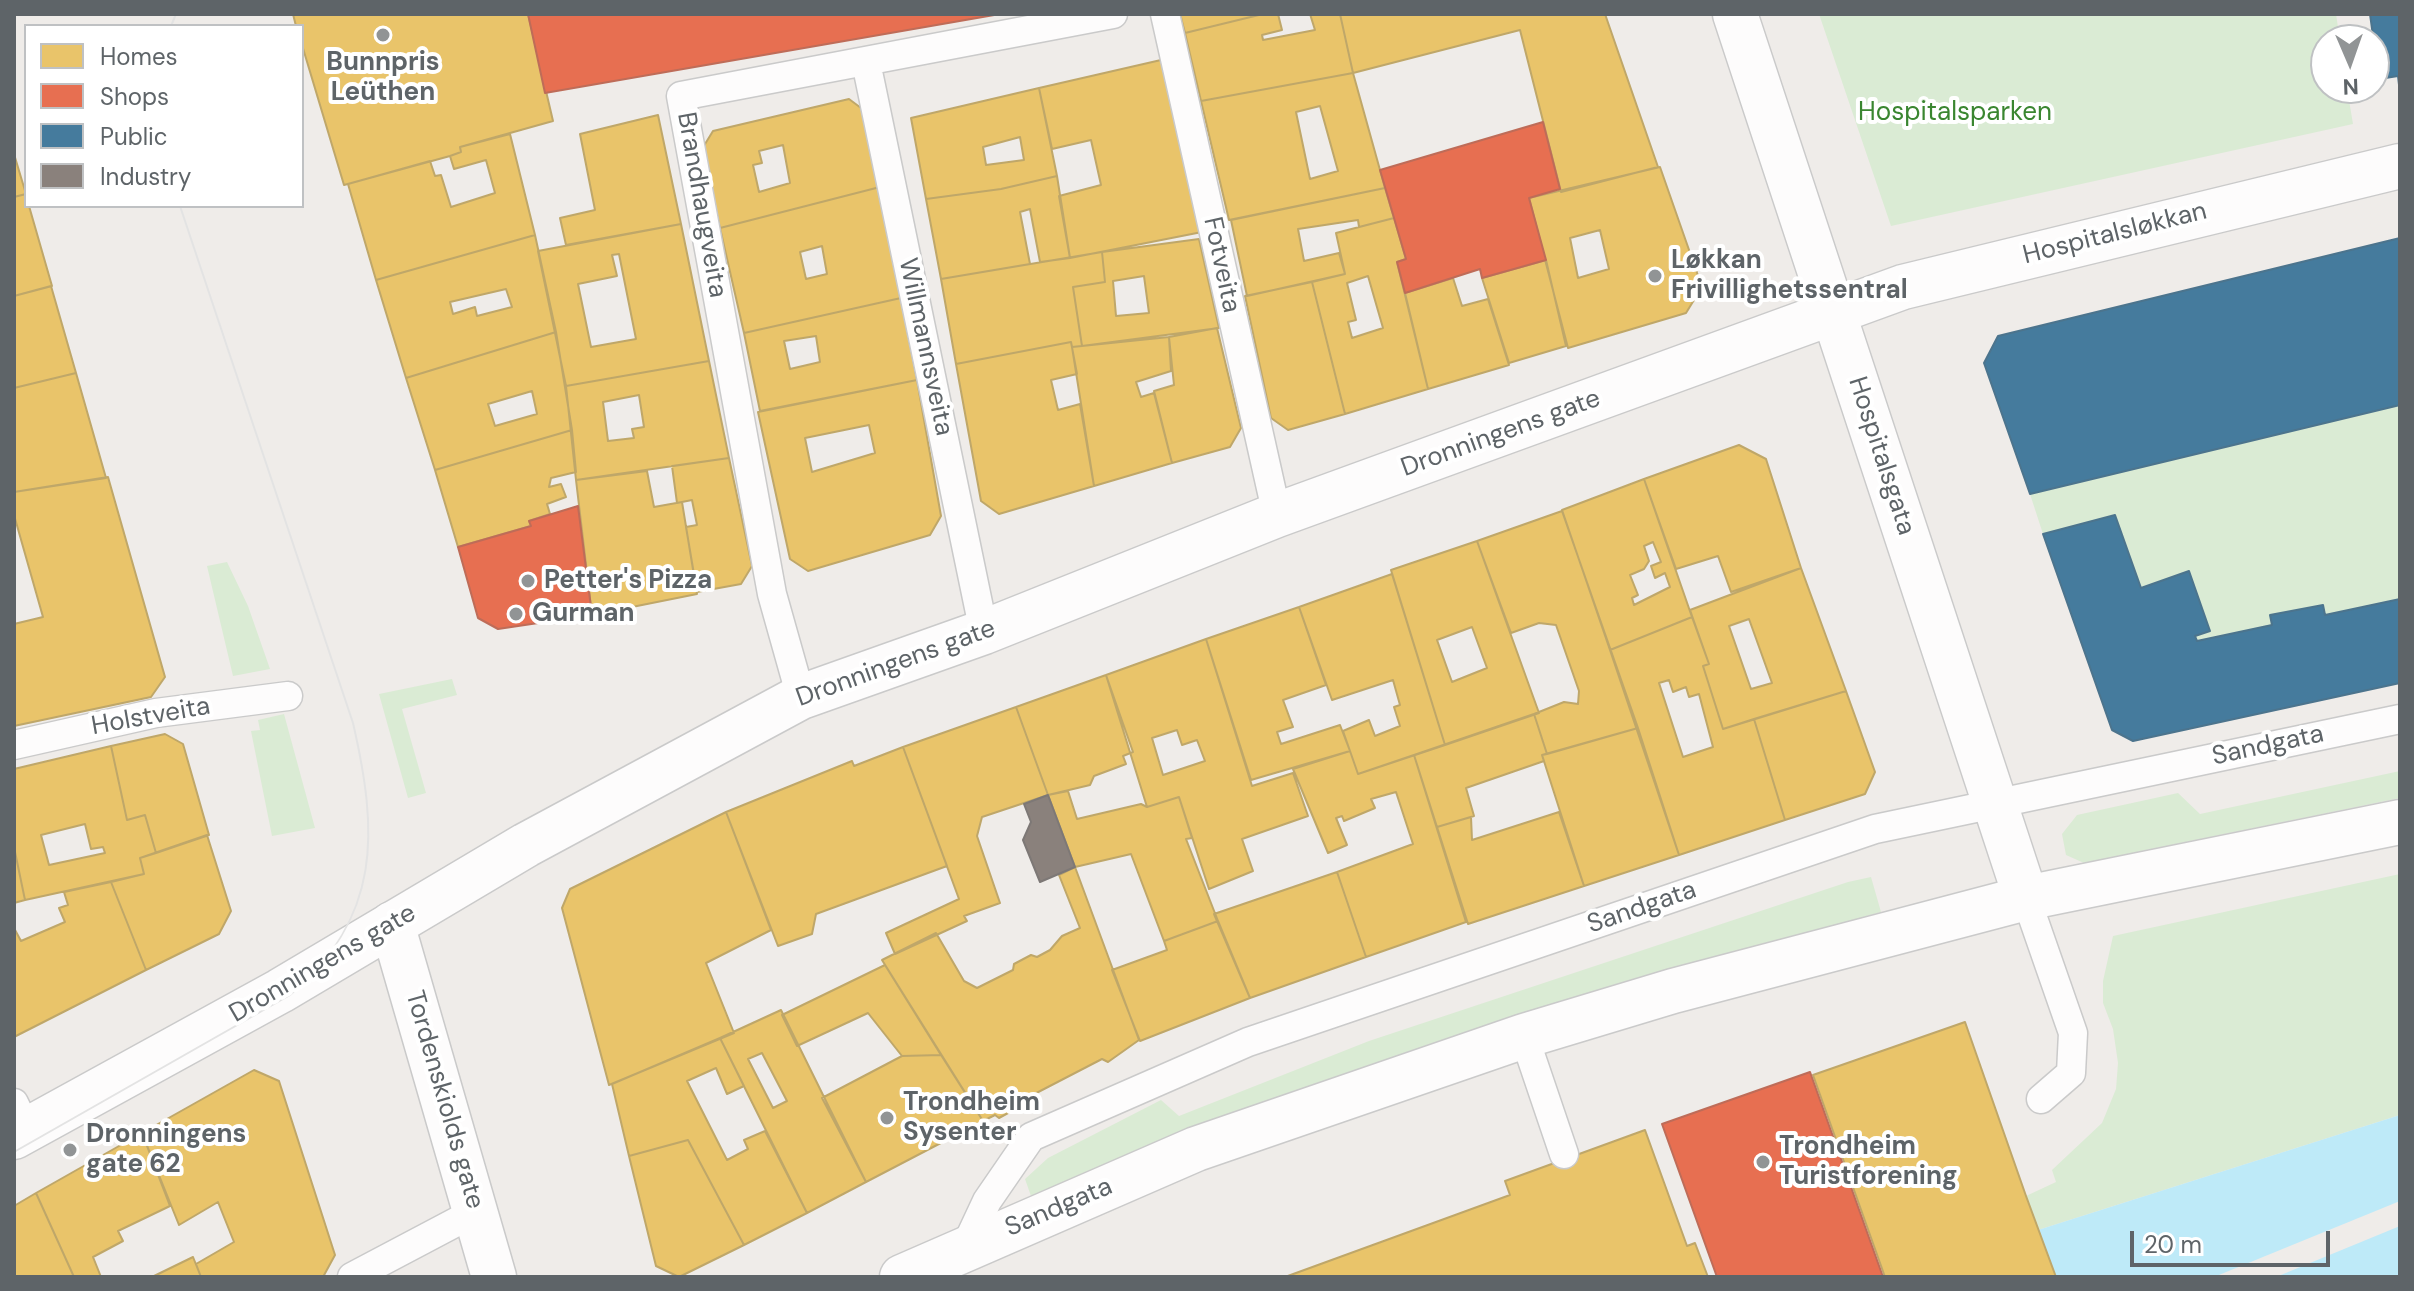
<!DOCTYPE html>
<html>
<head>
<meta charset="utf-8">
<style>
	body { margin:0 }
	#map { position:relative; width:2414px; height:1291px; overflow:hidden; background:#efece9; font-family:"DM Sans",sans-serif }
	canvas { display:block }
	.frame { position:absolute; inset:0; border:16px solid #5e6468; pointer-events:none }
	.legend { position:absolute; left:24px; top:24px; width:280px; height:184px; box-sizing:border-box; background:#fff; border:2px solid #bfc1c3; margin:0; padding:10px 14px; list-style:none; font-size:24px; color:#5e6468 }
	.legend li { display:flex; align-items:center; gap:16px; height:40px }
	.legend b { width:40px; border:2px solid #bfc1c3 }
	.north { position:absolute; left:2310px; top:24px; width:80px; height:80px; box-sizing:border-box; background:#fff; border:2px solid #bfc1c3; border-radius:50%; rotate:178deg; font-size:22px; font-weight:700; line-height:32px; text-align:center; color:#5e6468 }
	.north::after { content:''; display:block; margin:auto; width:28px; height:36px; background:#919495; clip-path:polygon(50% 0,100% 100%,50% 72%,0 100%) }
	.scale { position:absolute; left:2130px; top:1231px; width:200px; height:36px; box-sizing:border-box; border:4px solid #5e6468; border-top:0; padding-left:10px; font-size:24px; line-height:28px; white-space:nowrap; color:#5e6468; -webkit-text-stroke:6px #fff; paint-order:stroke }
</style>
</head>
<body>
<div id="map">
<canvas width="2414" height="1291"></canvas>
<div class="frame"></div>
<ul class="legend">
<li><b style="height:22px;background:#e9c46a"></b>Homes</li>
<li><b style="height:22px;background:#e76f51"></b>Shops</li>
<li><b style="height:22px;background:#457b9d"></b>Public</li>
<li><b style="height:22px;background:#8a817c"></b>Industry</li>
</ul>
<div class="north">N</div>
<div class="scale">20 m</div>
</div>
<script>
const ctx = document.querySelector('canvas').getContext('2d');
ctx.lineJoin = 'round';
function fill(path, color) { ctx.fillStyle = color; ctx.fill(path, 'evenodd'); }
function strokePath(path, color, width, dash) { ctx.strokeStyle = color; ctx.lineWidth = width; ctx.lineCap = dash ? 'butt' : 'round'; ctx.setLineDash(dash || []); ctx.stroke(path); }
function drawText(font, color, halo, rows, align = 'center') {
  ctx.font = font + ' "DM Sans",sans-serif'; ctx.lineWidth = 8; ctx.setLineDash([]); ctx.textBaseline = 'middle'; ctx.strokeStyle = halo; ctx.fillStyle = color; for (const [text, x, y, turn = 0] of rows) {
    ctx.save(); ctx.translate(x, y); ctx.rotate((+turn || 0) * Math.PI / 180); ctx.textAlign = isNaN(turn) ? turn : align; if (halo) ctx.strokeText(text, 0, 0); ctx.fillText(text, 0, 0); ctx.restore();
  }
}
fill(new Path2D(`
	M1819,14H2336L2340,40H2326V88H2347L2353,124L1891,226Z
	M2400,405V599L2325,615L2323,605L2271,615L2272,625L2197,641L2195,636L2210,630L2189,572L2141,588L2115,515L2043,534L2030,494Z
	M227,562L248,606L270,669L233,676L207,566Z
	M452,679L457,695L402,709L426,793L408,798L379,694Z
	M284,714L315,828L272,836L251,731L260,730L258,720Z
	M2400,771V798L2084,863L2066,855L2062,834L2077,815L2178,793L2200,814Z
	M2400,874V1115L2038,1230L2026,1196L2056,1182L2052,1170L2102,1123L2116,1089L2118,1063L2113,1029L2103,1003V981L2113,936Z
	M1871,877L1881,912L1606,990L1031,1196L1025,1179L1048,1158L1161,1100L1179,1116L1369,1041L1848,882Z`), '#daebd4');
fill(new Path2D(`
	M2400,1115V1277H2056L2038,1230Z`), '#beeaf8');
fill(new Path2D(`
	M2400,1201V1226L2276,1277H2214Z`), '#efece9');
const homes = new Path2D(`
	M293,14H528L553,121L460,147L461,152L450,156L344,185L302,45V26H296Z
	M1180,14H1263L1185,33Z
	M1263,14H1278L1282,30L1262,35L1263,40L1315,30L1310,14H1340L1353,73L1201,101L1185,33Z
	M1340,14H1605L1658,167L1561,192L1520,30L1353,73Z
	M1161,60L1202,232L1070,258L1059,196L1101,185L1091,140L1052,149L1039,88Z
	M1353,73L1385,188L1229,220L1201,101ZM1320,106L1338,171L1310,179L1296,112Z
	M1039,88L1057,176L1001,189L926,199L911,118ZM1020,137L1024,160L986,165L983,147Z
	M849,99L865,111L880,187L720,228L702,149L713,131ZM783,145L790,183L759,192L753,165L762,163L759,151Z
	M658,115L681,224L566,245L560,218L595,210L580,134Z
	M510,134L535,235L376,280L348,184L430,161L435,176L441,175L451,207L495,193L486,160L454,169L450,156L461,152L460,147Z
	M14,154L26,194L14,197Z
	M1660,167L1702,287L1686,313L1568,348L1529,198ZM1600,230L1609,269L1578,278L1570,238Z
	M1057,176L1070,258L1040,262L1030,209L1020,212L1030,264L941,279L926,199L1001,189Z
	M880,187L901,298L744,333L720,228ZM822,246L827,274L806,279L800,252Z
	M1385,188L1394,218L1359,227L1358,220L1298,229L1304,261L1339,253L1345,274L1247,296L1231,220Z
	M26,194V206H29L52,286L14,296V197Z
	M1394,218L1406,259L1397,262L1428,389L1345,414L1312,282L1345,274L1336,233ZM1368,276L1383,328L1352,338L1348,322L1356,320L1347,283Z
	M681,224L709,361L566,386L538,251ZM619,254L636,339L591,347L578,284L617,276L612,255Z
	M535,235L556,332L406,378L376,280ZM506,289L512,307L477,316L475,307L453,314L450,302Z
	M1199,239L1219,328L1082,346L1073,287L1105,282L1102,252ZM1144,276L1149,313L1116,316L1113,281Z
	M1102,252L1105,282L1073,287L1082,346L1072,347L1071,342L956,364L941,279Z
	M1546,260L1566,346L1509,363L1482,278Z
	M1453,278L1462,306L1488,299L1509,365L1428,389L1405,293Z
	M1312,282L1345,414L1288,430L1271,418L1245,296Z
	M51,286L76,373L14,388V296Z
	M901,298L917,380L760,411L744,333ZM816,336L820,362L790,369L784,341Z
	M1217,328L1241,428L1230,447L1172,463L1154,391L1174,385L1169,337Z
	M556,332L572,430L435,470L406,378ZM532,391L537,414L495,426L488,404Z
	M1169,337L1171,371L1136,382L1141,397L1154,393L1172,463L1094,486L1072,347Z
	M1071,342L1077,374L1051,380L1058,410L1080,404L1094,486L999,514L981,501L956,364Z
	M709,361L729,458L576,480L566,386ZM639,395L644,427L632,429L634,438L608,441L603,402Z
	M76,373L106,478L14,492V388Z
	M917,380L941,516L930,535L808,571L790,559L758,412ZM869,425L875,453L812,472L805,438Z
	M572,430L576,472L551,478L549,487L561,484L566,497L547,504L550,514L529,521L531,526L458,547L435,470Z
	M1739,445L1766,459L1801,568L1731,592L1718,556L1676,569L1644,479Z
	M729,458L752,566L741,584L697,592L686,527L697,525L692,500L677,503L672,466Z
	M647,471L654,507L682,502L697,594L592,615L576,480Z
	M108,477L165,677L151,697L14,726V624L43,617L14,515V492Z
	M1644,479L1692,617L1610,650L1562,510ZM1653,542L1661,562L1651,566L1655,578L1665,573L1670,587L1634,605L1632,598L1638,595L1630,575L1644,569L1649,561L1644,546Z
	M1562,511L1638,728L1547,754L1534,714L1564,702L1578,704L1579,691L1556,625L1539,623L1511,633L1477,541Z
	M1477,541L1539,713L1445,745L1391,570ZM1472,627L1487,668L1452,682L1437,640Z
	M1801,568L1846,691L1723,729L1703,666L1709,664L1690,610ZM1749,619L1772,683L1751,689L1729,626Z
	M1392,574L1445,745L1358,774L1343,731L1369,720L1375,736L1400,726L1394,707L1400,705L1393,680L1332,700L1299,607Z
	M1299,607L1326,685L1283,700L1293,727L1277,732L1281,744L1340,725L1350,751L1251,780L1206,639Z
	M1692,617L1709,664L1703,666L1723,729L1754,719L1785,820L1679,855L1610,650ZM1669,680L1673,692L1686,687L1689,697L1699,694L1713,747L1683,757L1659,683Z
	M1206,639L1252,786L1293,773L1308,816L1242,839L1253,871L1209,889L1179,797L1147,807L1106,675ZM1177,730L1182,745L1197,740L1205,761L1163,775L1152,738Z
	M1106,675L1133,752L1123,756L1126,764L1094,776L1090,785L1048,795L1016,707Z
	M1846,691L1875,772L1865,794L1785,820L1754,719Z
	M1016,707L1048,795L982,817L977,836L1000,903L964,916L967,921L895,954L886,933L959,899L903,747Z
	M1534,714L1547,754L1542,755L1544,761L1466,788L1474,816L1437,827L1414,755Z
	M1638,728L1679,855L1584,886L1542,755Z
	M165,734L183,744L209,835L156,853L145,815L127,820L111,746Z
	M111,746L127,820L145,815L156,853L140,858L144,874L25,900L14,847V769ZM85,824L91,849L103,847L105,853L49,865L41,835Z
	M903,747L947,866L816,914L812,934L778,946L726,812L852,761L854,766Z
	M1350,751L1358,774L1414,755L1466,922L1366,957L1337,872L1413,844L1396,792L1371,799L1375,808L1344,821L1342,816L1336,818L1347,845L1328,853L1293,769Z
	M1068,791L1077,819L1141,804L1147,807L1179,797L1192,838L1186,839L1218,921L1164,941L1131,854L1075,867L1048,795Z
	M726,812L771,930L706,963L734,1033L609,1085L562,908L570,889Z
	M1559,812L1584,886L1468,924L1437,827L1471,817L1472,840Z
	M207,835L231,911L219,934L146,970L111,882L144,874L140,858Z
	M14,847L25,900L14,903Z
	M1075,867L1139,1040L1108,1062L1102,1059L1019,1102V1107L999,1118L995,1115L983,1121L882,960L936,933L964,981L977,988L1013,970L1014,964L1031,955L1037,957L1050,950L1062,936L1080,928L1059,875Z
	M1337,872L1366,957L1250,998L1214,914Z
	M111,882L146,970L14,1037V928L21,941L65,922L59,908L68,905L64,892Z
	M1218,921L1250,998L1140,1041L1112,970L1167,950L1164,941Z
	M885,965L941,1055L902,1056L868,1013L797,1046L782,1015Z
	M781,1010L866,1182L807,1213L720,1038ZM762,1053L787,1101L773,1108L748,1059Z
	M1965,1022L2026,1196L2056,1277H1885L1813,1075Z
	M720,1038L744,1086L727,1094L716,1068L687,1081L727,1160L748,1149L744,1140L765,1131L807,1213L744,1245L688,1140L629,1156L612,1084Z
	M941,1055L983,1121L866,1182L822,1098L902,1056Z
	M254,1070L279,1081L335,1255L323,1277H201L196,1264L234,1242L218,1202L179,1225L142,1133Z
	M1645,1130L1687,1246L1695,1243L1708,1277H1285L1510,1195L1505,1181Z
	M142,1133L170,1206L118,1231L123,1241L93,1257L101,1277H74L36,1193Z
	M688,1140L744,1245L679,1277L656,1266L629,1156Z
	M36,1193L74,1277H14V1206Z
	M193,1257L201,1277H152Z`);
fill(homes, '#e9c46a');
strokePath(homes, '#bfa769', 2);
const shops = new Path2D(`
	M528,14H1000L545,93Z
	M1543,122L1560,189L1529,198L1546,260L1482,278L1480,269L1405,293L1397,262L1406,259L1380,170Z
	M578,506L592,615L498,629L478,618L458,547L531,526L529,521Z
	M1810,1072L1883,1277H1717L1662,1124Z`);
fill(shops, '#e76f51');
strokePath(shops, '#be6c58', 2);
const public = new Path2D(`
	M2370,14H2400V94L2398,76L2379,79Z
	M2400,238V405L2030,494L1984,363L1998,336Z
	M2115,515L2141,588L2189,571L2210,631L2195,636L2197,641L2272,625L2270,615L2323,605L2325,615L2400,599V683L2133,741L2112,730L2043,534Z`);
fill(public, '#457b9d');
strokePath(public, '#4c748d', 2);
const industry = new Path2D(`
	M1048,795L1075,867L1040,882L1023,840L1031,822L1024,804Z`);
fill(industry, '#8a817c');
strokePath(industry, '#7d7876', 2);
const service = new Path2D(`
	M1165,14L1277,515
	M866,62L984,632
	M801,697L772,594L681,96L1113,14
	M14,745L156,713L288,696
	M2026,898L2073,1033L2071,1073L2041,1099
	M1524,1036L1564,1154
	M14,1103L27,1130
	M965,1248L987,1201L1031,1137L1248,1042L1875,829L2400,719
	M352,1277L477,1211`);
const minor = new Path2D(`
	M1735,14L2026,898
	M14,1137L280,991L526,845L801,697L984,632L1277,515L1903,287L2400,166`);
const tertiary = new Path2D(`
	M392,924L494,1277`);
const secondary = new Path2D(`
	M902,1277L1196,1149L1524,1036L1673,991L2026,898L2400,822`);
strokePath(service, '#cacaca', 31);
strokePath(minor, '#cacaca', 47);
strokePath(tertiary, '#cacaca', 47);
strokePath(secondary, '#cacaca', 47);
strokePath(service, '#fdfcfc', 28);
strokePath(minor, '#fdfcfc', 44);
strokePath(tertiary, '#fdfcfc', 44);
strokePath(secondary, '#fdfcfc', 44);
strokePath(new Path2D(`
	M171,26L176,14
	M14,1152L290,995C382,917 378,832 353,723L180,206`), '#e3e3e3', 2);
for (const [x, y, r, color] of [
	[383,35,8,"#919495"],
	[1655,276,8,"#919495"],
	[528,581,8,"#919495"],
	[516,614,8,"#919495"],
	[887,1118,8,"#919495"],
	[70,1150,8,"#919495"],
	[1763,1162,8,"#919495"]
]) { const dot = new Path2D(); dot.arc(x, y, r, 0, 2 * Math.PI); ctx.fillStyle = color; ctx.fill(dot); strokePath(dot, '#fff', 3); }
drawText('bold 26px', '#5e6468', '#fff', [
	["Bunnpris",383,63,"center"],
	["Leüthen",383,93,"center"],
	["Løkkan",1671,261],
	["Frivillighetssentral",1671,291],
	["Petter's Pizza",544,581],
	["Gurman",532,614],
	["Trondheim",903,1103],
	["Sysenter",903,1133],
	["Dronningens",86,1135],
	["gate 62",86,1165],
	["Trondheim",1779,1147],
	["Turistforening",1779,1177]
], 'left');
drawText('26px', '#3a8630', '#fff', [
	["Hospitalsparken",1955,113]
]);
drawText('26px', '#5e6468', '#fff', [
	["Brandhaugveita",701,205,80],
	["Hospitalsløkkan",2115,234,-14],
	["Fotveita",1221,265,78],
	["Willmannsveita",925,347,78],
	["Dronningens gate",1501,434,-20],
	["Hospitalsgata",1881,456,72],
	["Dronningens gate",896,664,-20],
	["Holstveita",151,717,-10],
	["Sandgata",2268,746,-12],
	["Sandgata",1642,908,-19],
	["Dronningens gate",323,964,-30],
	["Tordenskiolds gate",444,1100,74],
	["Sandgata",1059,1208,-23]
]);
</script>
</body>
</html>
